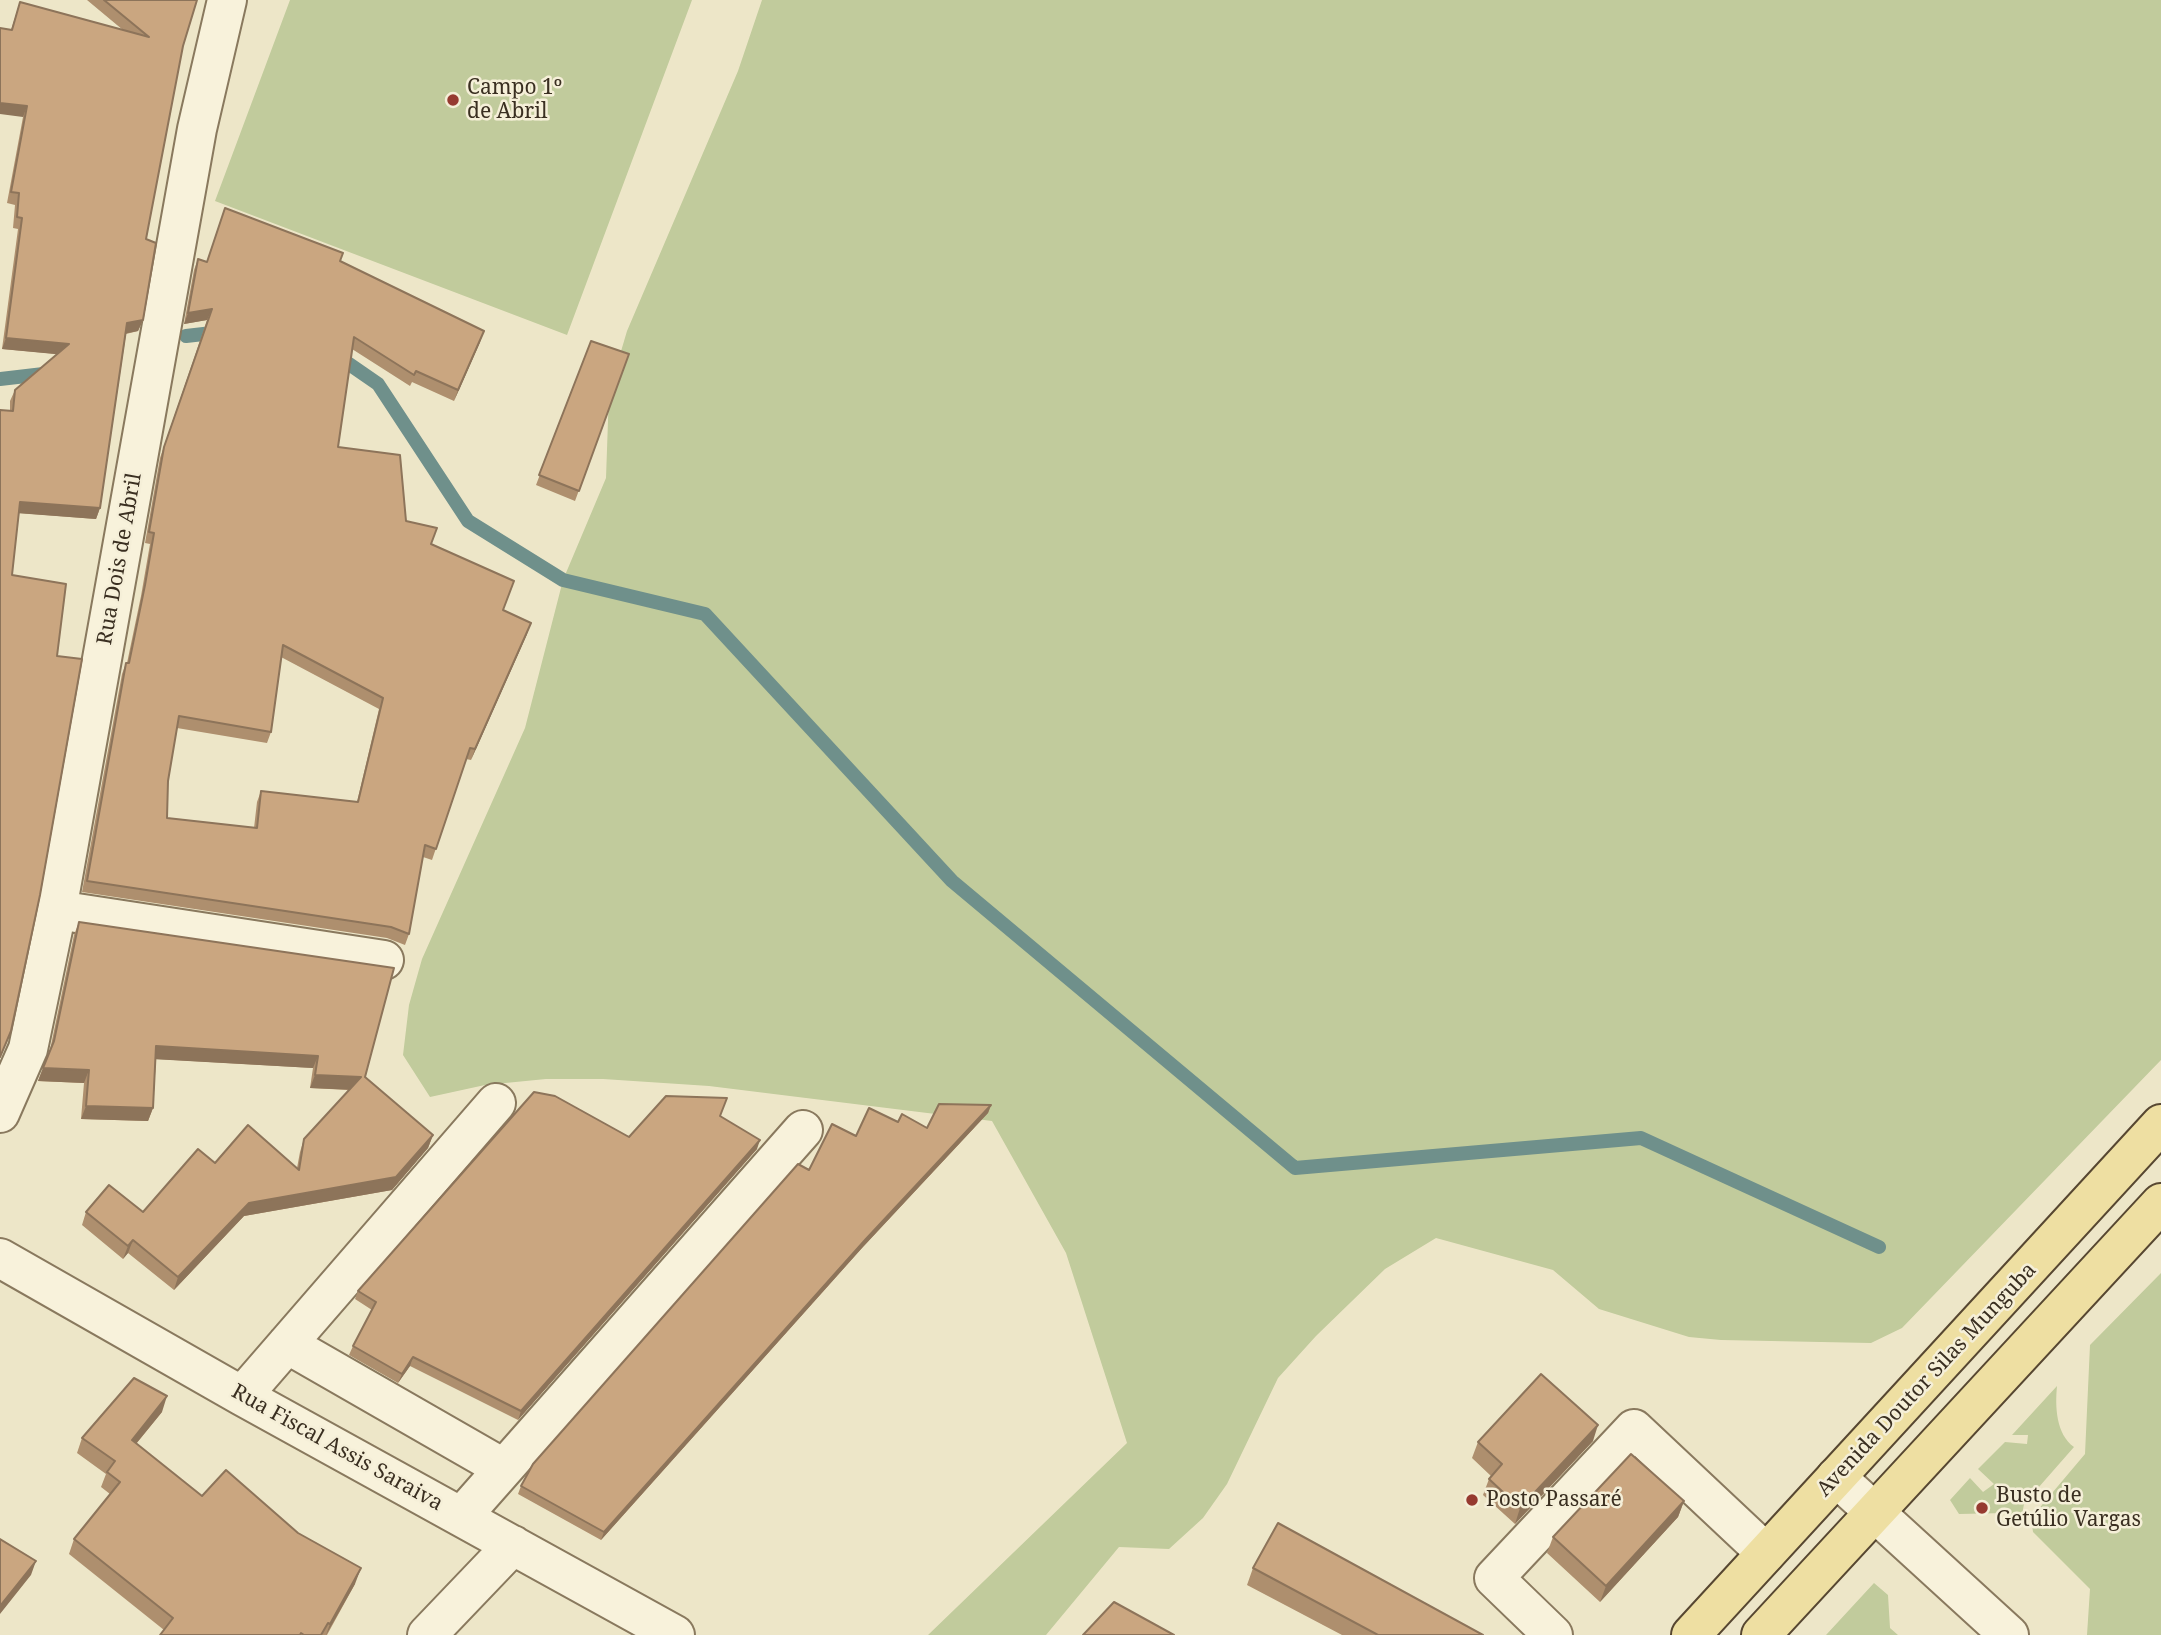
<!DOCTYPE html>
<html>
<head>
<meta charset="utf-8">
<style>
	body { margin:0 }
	canvas { display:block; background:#ede6c8 }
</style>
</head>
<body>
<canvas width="2161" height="1635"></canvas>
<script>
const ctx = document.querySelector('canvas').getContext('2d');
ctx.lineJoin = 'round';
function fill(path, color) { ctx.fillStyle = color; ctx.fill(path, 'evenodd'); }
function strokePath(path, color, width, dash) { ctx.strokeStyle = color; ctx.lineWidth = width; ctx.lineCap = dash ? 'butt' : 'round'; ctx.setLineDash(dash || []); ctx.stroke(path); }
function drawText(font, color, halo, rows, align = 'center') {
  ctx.font = font + ' "Noto Serif",serif'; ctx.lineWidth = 5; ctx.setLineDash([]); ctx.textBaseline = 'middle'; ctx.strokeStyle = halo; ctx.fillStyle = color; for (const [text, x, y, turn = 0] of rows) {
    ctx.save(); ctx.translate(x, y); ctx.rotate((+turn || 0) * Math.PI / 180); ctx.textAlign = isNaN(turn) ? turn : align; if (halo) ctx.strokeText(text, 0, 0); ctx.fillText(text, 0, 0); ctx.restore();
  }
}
fill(new Path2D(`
	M290,0H692L567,335L215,201Z
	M762,0H2161V1060L1902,1328L1871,1343L1721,1340L1689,1337L1599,1309L1553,1270L1436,1238L1385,1269L1316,1336L1278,1378L1227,1484L1203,1518L1169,1549L1119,1547L1046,1635H928L1127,1443L1066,1253L992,1121L709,1086L603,1079H546L485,1085L430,1097L403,1055L409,1005L422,959L525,728L563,580L606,478L609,392L627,331L738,71Z
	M2161,1273V1635H2087L2090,1589L2033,1532L2031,1518L2085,1454L2090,1345Z
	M2057,1386C2055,1407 2056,1434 2074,1447L2024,1504L2020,1526L2006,1513L1959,1514L1950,1500L1970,1478L1983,1492L1994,1484L1978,1469L2005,1442L2027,1444L2028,1435H2012Z
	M1874,1583L1888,1595L1890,1628L1898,1635H1826Z`), '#c1cb9c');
strokePath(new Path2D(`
	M186,336L221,332
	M336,355L378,384L468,521L563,580L705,614L952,881L1295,1168L1641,1138L1879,1247
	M0,379L52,373`), '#6f908b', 14);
const minor = new Path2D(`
	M57,910L384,960
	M0,1113L28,1049L57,910L197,129L227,0
	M0,1258L242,1396L675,1635
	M287,1344L503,1468
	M242,1396L496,1103
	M1836,1477L2009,1635
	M462,1516L803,1130
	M427,1635L513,1545
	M1553,1635L1494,1578L1634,1429L1766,1553`);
const major = new Path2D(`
	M1691,1635L2161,1124
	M1761,1635L2161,1203`);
strokePath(minor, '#89795e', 42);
strokePath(major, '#574731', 42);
strokePath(minor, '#f8f2db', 38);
strokePath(major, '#eedfa2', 38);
fill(new Path2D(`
	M87,0H197L183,46L146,239L143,320L138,331L126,334L100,508L96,519L19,513L12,575L11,1031L7,1042L10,411V401L15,390L57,354L2,349L18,229L13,228L15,205L7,203L23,117L11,30L20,2L123,30Z
	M198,259L207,262L340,261L480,342L454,401L412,382L410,386L352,349L338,447L406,521L503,610L527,634L471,760L466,759L432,860L423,857L409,934L405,945L387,938L82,892L122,674L126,663H127L141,596L150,544L145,543L160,458L207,320L184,324L194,270ZM281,657L379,709L357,802L261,791L257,802L254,828L167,818L168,781L177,728L267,743L271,732Z
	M591,341L629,354L575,501L536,485Z
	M79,922L365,1077L433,1135L428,1148L392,1190L244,1216L174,1290L128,1253L123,1259L82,1225L86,1212H143L215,1163L297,1168L300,1152L304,1139L349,1090L310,1088L313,1068L156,1059L153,1108L148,1121L81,1119L84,1083L38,1081L50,1050L74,935Z
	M991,1105L988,1113L862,1248L601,1540L518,1494L521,1486L809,1170L856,1136L898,1122L927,1128Z
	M720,1116L757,1149L518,1420L410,1366L398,1383L349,1355L353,1346L372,1310L355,1299L358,1291L629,1137Z
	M162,1412L136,1444L202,1496L355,1584L327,1635H160L164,1630L69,1554L74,1539L110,1494L101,1487L106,1474L77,1453L82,1438Z
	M1593,1441L1515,1524L1483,1495L1489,1479L1491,1476L1472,1458L1478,1442Z
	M1684,1501L1678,1517L1600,1602L1547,1553L1553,1537Z
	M1253,1568L1482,1635H1342L1247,1585Z`), '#ae8f6e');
fill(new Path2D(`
	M0,103L27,106L23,117L0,114Z
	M212,309L207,320L184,324L188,313Z
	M143,320L138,331L123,334L127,323Z
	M484,331L480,342L454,401L458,390Z
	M6,338L69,344L65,355L2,349Z
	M20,502L100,508L96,519L16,513Z
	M531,623L527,634L471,760L475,749Z
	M156,1046L318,1056L313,1068L152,1059Z
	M43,1068L89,1070L84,1083L38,1081Z
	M315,1075L361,1077L356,1090L310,1088Z
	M991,1105L988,1113L862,1248L601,1540L604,1532L865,1240Z
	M86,1106L153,1108L148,1121L81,1119Z
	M433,1135L428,1148L392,1190L244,1216L174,1290L178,1277L249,1203Z
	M760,1140L757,1149L518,1420L521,1411Z
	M133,1240L128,1253L123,1259L128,1246Z
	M413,1357L410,1366L398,1383L402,1374Z
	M167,1396L162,1412L126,1456L132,1440Z
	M1598,1425L1593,1441L1515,1524L1520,1508Z
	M1684,1501L1678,1517L1600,1602L1606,1586Z
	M36,1561L31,1575L0,1614V1606Z
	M361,1568L355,1584L326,1635L330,1624Z`), '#8d745a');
const building = new Path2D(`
	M104,0H197L183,46L146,239L156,243L143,320L127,323L100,508L20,502L12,575L66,584L57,656L82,659L40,895L11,1031L0,1057V410L13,411L15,390L69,344L6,338L22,218L17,217L19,193L11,192L27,106L0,103V28L12,30L20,2L149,37Z
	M225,208L343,253L340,261L484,331L458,390L416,371L414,375L354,337L338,447L400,455L406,521L437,528L431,544L514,581L503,610L531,623L475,749L470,748L436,849L425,845L409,934L391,927L87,881L126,663H129L145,585L154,533L149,532L164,447L212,309L188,313L198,259L207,262ZM283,645L383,698L358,802L261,791L257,828L167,818L168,781L179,716L271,732Z
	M591,341L629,354L579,491L539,475Z
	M79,922L394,968L365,1077L433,1135L396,1177L249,1203L178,1277L133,1240L128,1246L86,1212L109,1185L143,1212L198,1149L215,1163L248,1125L299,1170L304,1139L361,1077L315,1075L318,1056L156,1046L153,1108L86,1106L89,1070L43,1068L54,1041Z
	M534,1092L555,1096L629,1137L666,1096L727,1098L720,1116L760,1140L521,1411L413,1357L402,1374L353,1346L376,1302L358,1291Z
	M939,1104L991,1105L865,1240L604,1532L521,1486L533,1464L798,1164L809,1170L832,1124L856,1136L869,1108L898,1122L902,1114L927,1128Z
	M1541,1374L1598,1425L1520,1508L1489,1479L1502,1464L1478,1442Z
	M134,1378L167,1396L132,1440L202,1496L226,1470L298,1533L361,1568L330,1624L328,1623L321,1635H304L301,1633L300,1635H160L173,1618L74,1539L120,1482L107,1472L115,1461L82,1438Z
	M1631,1454L1684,1501L1606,1586L1553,1537Z
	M1278,1523L1483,1635H1378L1253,1568Z
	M0,1539L36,1561L0,1606Z
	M1114,1602L1174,1635H1083Z`);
fill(building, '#caa680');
strokePath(building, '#8d745a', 2);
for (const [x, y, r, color] of [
	[453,100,7,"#963a30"],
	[1472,1500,7,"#963a30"],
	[1982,1508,7,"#963a30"]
]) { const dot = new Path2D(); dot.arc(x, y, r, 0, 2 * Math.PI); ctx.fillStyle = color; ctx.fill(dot); strokePath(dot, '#f5efd8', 2.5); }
drawText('21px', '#3a2f21', '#f5efd8', [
	["Campo 1º",467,88],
	["de Abril",467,112],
	["Busto de",1996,1496],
	["Getúlio Vargas",1996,1520],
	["Posto Passaré",1486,1500]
], 'left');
drawText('21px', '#3a2f21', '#f5efd8', [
	["Rua Dois de Abril",120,559,-80],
	["Avenida Doutor Silas Munguba",1927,1380,-47],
	["Rua Fiscal Assis Saraiva",337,1448,29]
]);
</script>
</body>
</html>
